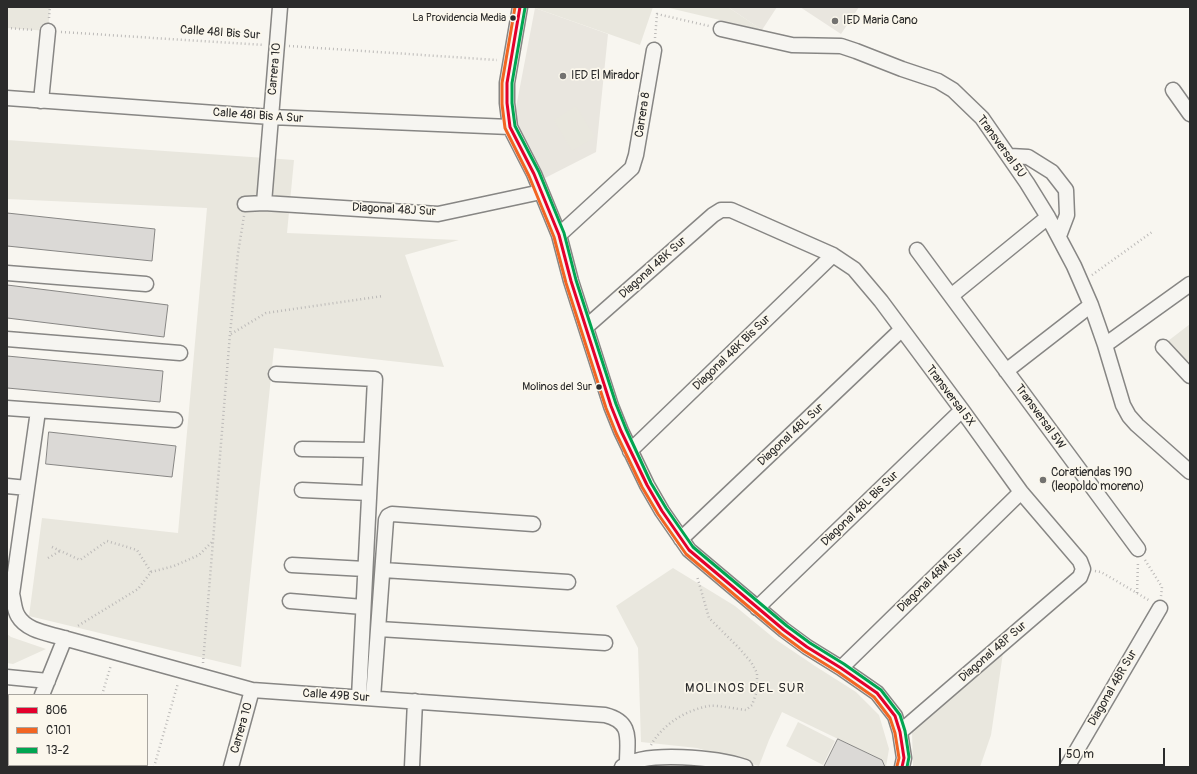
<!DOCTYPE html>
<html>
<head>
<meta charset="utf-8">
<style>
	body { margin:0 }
	#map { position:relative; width:1197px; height:774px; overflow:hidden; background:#f8f6f0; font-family:Pangolin,sans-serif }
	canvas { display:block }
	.frame { position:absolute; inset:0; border:8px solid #2b2b2b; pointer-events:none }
	.legend { position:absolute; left:8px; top:694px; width:140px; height:72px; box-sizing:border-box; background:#fbf7ec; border:1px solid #a8a59f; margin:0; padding:5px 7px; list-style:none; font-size:12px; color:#2b2b2b }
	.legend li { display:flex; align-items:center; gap:8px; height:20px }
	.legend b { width:20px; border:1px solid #a8a59f }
	.scale { position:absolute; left:1059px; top:748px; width:106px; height:18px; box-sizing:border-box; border:2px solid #2b2b2b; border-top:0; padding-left:5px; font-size:12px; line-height:14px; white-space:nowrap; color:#2b2b2b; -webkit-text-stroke:3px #fbf7ec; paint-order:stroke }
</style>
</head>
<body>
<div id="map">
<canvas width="1197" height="774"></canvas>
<div class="frame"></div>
<ul class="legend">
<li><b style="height:5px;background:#e4002b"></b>806</li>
<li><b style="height:5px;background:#f26522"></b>C101</li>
<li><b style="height:5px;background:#00a651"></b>13-2</li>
</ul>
<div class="scale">50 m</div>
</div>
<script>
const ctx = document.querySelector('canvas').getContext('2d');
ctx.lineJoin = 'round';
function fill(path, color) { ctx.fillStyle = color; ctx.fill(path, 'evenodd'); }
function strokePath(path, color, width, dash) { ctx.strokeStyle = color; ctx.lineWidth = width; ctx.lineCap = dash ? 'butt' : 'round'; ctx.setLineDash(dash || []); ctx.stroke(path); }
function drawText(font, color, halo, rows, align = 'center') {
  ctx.font = font + ' Pangolin,sans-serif'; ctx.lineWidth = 3.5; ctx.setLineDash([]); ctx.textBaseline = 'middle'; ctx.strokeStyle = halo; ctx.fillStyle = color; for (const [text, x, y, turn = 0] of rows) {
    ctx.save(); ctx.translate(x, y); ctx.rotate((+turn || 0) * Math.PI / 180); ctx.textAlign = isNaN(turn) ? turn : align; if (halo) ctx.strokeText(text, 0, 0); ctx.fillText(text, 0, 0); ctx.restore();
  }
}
fill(new Path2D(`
	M728,7H777L762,30Z
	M800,7H859L841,34Z
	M535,8L608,34L596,152L545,178L514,118Z`), '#e9e6df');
fill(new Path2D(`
	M7,7H50L48,31L7,28Z
	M535,7H653L640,45L535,8Z
	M665,7H728L762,30Z
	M576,106L595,137L572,151L554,120Z
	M7,140L294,160L287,233L459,240L405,255L444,367L274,348L241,667L29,616L42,518L178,533L207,208L7,199Z
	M1190,324V360L1188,362L1168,341Z
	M673,568L735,606L775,639L815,666L856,692L879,715L889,749L886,767L882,760L782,712L769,740L759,766L697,748L641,742L638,648L616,606Z
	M7,634L11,637L46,649L13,664L7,663Z
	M1003,653L991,735L980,767H913L912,732Z
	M798,722L835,741L823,765L786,746Z`), '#e9e7de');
const building = new Path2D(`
	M7,213L155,229L152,261L7,246Z
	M7,285L168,305L164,337L7,318Z
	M7,356L163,371L160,402L7,388Z
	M49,432L176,446L172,477L46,464Z
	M838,739L882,760L885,767H824Z`);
fill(building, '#dbd9d6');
strokePath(building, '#878684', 1);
const minor = new Path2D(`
	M520,7L507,83V103L510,127L534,174L559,235L571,281L611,406L621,431L647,485L662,511L689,550L784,630L807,647L841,668L877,693L895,716L900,732L904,758L902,767
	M721,29L792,45L841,46L856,51L902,69L938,81L953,90L982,118L1027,183L1048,217L1074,266L1091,305L1105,345L1123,405L1129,416L1137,425L1190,472
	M1173,90L1190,114
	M7,98L271,117L510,127
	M41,101L48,31
	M1010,156L1028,157L1052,172L1066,190L1067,215L1059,236
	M264,203L280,7
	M245,204L264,203L438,214L541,192
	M559,235L632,168L636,155L654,50
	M917,250L1138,549
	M7,273L146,284
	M951,296L1048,217
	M586,327L713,215L721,210H731L833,255L854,269L881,301L962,410L1021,492L1080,561L1083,569L1080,577L900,732
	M7,339L180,353
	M1105,345L1190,284
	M1163,347L1190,376
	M1006,371L1091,305
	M276,374L375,379L359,697
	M7,408L175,420
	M38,411L12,594C14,601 14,610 18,616C26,630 46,633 60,637L252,690L605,715C633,722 627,739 627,763
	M302,449L370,450
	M630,451L833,255
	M7,486L27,488
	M302,490L369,493
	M681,539L901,330
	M292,565L365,569
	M383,570L568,582
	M290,601L363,607
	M757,608L962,410
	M379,629L605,643
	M841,668L1021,492
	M7,677L48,681
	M42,695L65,638
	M373,698L386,520L388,516L392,514L533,524
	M231,767L252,690
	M412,767L415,701
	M622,767C646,750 718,758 745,767
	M1067,767L1160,608`);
strokePath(minor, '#878684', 17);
strokePath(new Path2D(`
	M49,18L50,7
	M7,28L34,30
	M61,32L264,45
	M655,38L657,14L709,26
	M289,46L497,60
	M1092,275L1152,232
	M231,334L266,313L383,296
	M52,547L80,560L107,541L137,550L151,572L138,589L76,627
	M48,558L60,551
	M1145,560L1162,587L1161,596
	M1095,571L1101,572L1137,593L1150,601
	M151,572L174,566L199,555L213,541
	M1137,593L1138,562
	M203,663L230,334L238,253L244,216
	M102,695L111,665
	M651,745C663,724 686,710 709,706C719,705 736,709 746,710L752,705L757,691V673L751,662L739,648L709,618L697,576
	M80,767V765
	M154,767L178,683`), '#bcbab8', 2.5, [1, 3]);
strokePath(minor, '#f6f5f1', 14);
strokePath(new Path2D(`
	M520,7L507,83V103L510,127L534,174L559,235L571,281L611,406L621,431L647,485L662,511L689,550L784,630L807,647L841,668L877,693L895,716L900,732L904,758L902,767`), '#e4002b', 3);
strokePath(new Path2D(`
	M515,7L502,83V104L505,128L529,176L554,237L566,283L606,408L616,433L642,487L658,514L686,554L781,634L804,651L838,672L874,697L890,718L895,733L899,758L897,766`), '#f26522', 3);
strokePath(new Path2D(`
	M525,8L512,83V103L515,126L539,172L564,233L576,280L616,404L626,429L651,483L666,508L693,547L787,626L810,643L844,664L881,690L900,715L905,731L909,757L907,767`), '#00a651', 3);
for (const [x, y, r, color] of [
	[513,18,3.5,"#2b2b2b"],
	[835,21,4,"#737270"],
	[563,76,4,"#737270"],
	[599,387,3.5,"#2b2b2b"],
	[1043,480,4,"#737270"]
]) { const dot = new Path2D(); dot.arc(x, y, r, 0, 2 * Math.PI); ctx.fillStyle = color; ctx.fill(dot); strokePath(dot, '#fbf7ec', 1.5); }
drawText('11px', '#2b2b2b', '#fbf7ec', [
	["La Providencia Media",506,18],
	["Molinos del Sur",592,387]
], 'right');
drawText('12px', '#2b2b2b', '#fbf7ec', [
	["IED Maria Cano",843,21],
	["IED El Mirador",571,76],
	["Coratiendas 190",1051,473],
	["(leopoldo moreno)",1051,487]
], 'left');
drawText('12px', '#2b2b2b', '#fbf7ec', [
	["Calle 48I Bis Sur",220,33,4],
	["Carrera 10",275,69,-85],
	["Carrera 8",643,115,-81],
	["Calle 48I Bis A Sur",258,116,4],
	["Transversal 5U",1001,147,54],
	["Diagonal 48J Sur",394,210,3],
	["Diagonal 48K Sur",653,268,-42],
	["Diagonal 48K Bis Sur",732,353,-44],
	["Transversal 5X",950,396,53],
	["Transversal 5W",1040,417,54],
	["Diagonal 48L Sur",791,435,-43],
	["Diagonal 48L Bis Sur",860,509,-44],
	["Diagonal 48M Sur",931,580,-44],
	["Diagonal 48P Sur",993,652,-41],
	["Diagonal 48R Sur",1113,688,-60],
	["Calle 49B Sur",336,696,4],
	["Carrera 10",242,728,-74]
]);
ctx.letterSpacing = '1px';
drawText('13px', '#2b2b2b', '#fbf7ec', [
	["MOLINOS DEL SUR",745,689]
]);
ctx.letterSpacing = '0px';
</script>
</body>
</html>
